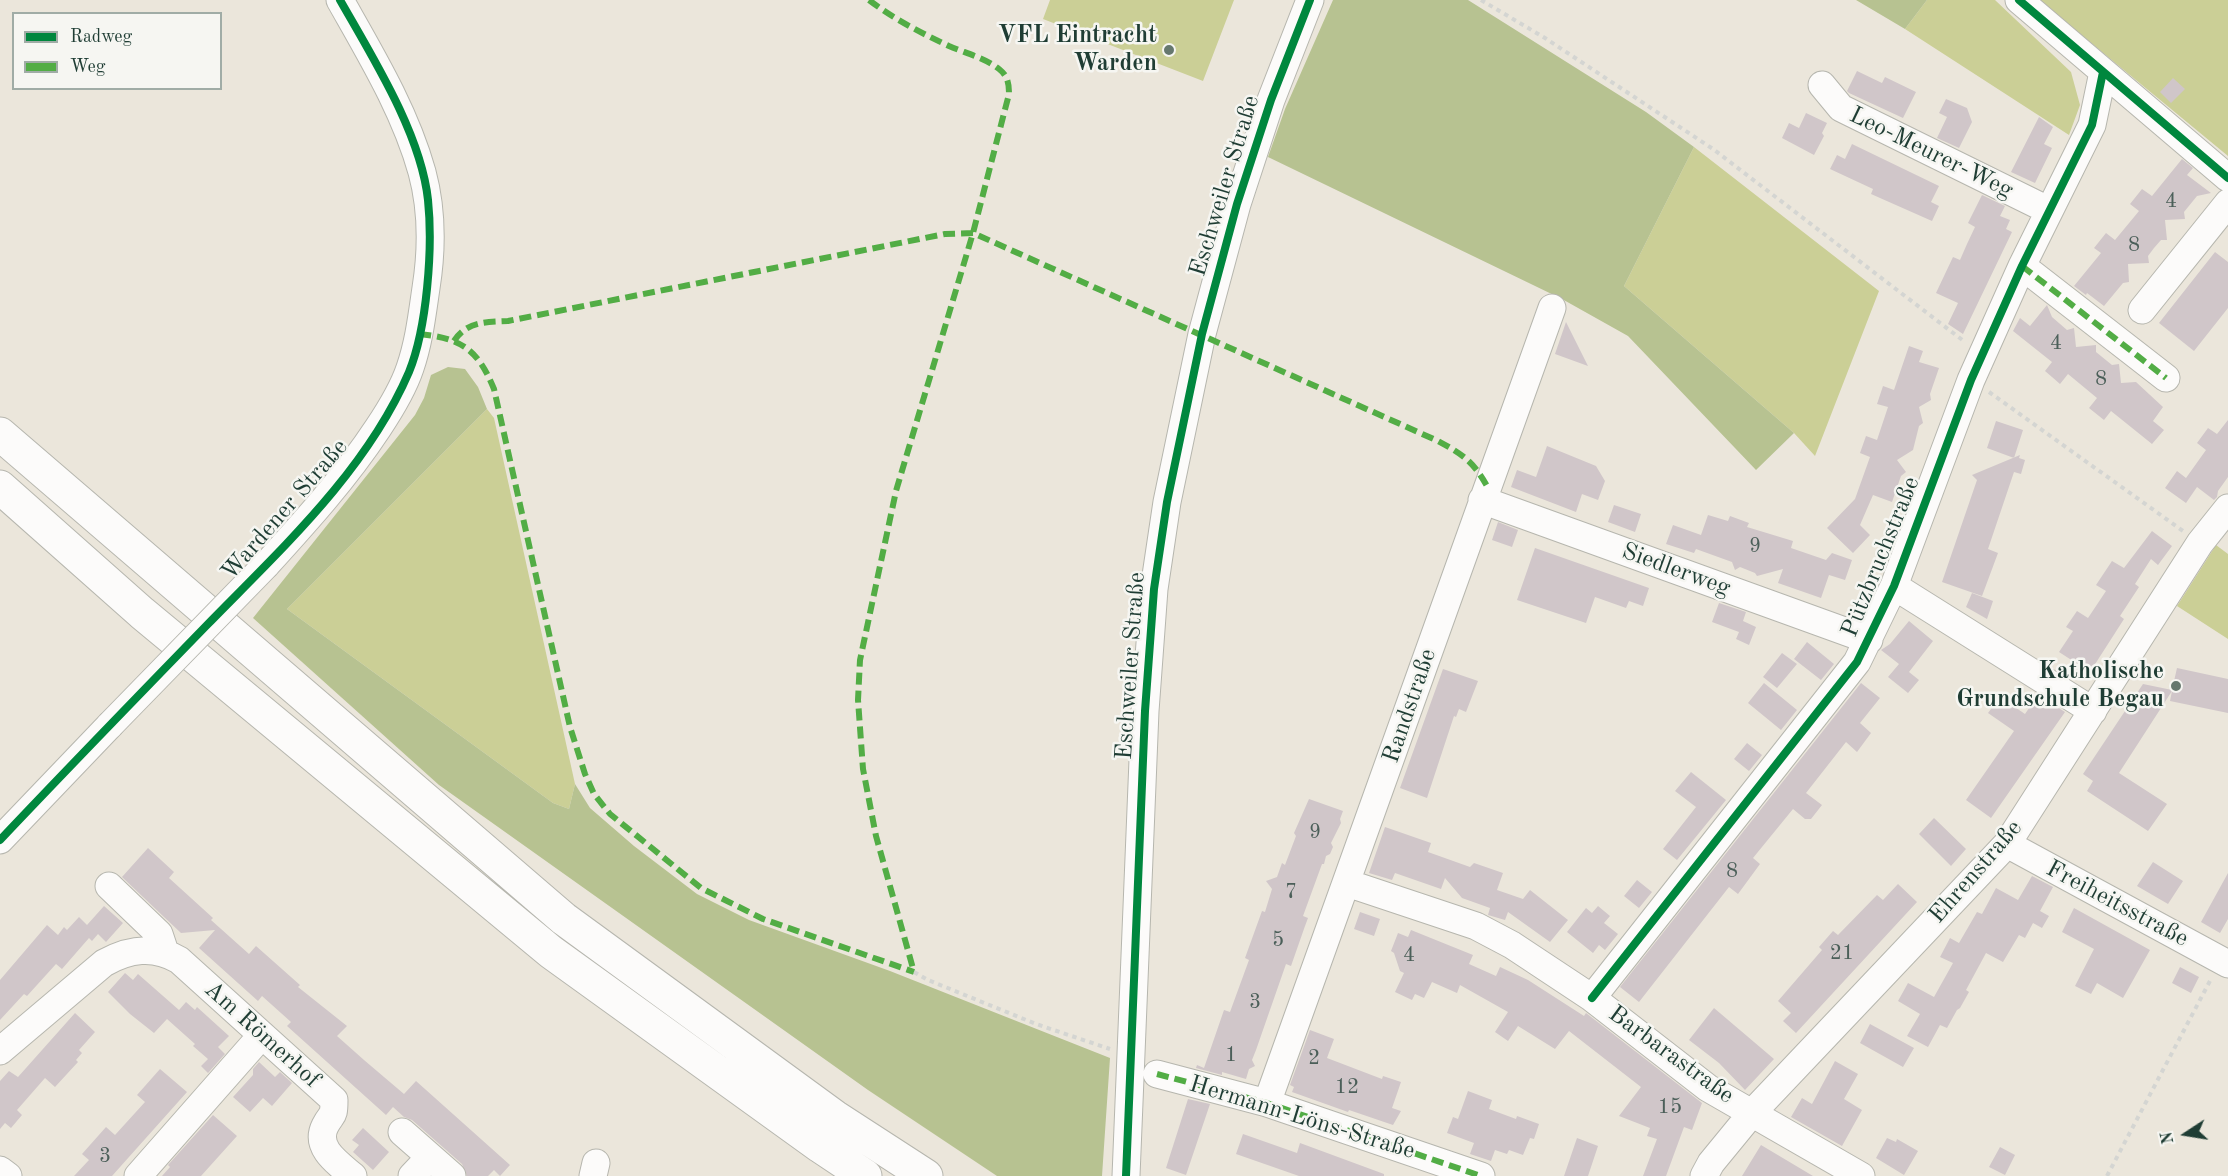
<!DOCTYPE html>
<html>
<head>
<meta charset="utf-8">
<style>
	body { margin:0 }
	#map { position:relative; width:2228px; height:1176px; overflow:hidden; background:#ebe6db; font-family:"Old Standard TT",serif }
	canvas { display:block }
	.legend { position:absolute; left:12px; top:12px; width:210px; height:78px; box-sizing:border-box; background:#f6f6f2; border:2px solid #a0aca6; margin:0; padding:8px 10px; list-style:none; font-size:18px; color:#1f3d34 }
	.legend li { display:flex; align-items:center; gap:12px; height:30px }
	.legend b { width:30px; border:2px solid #a0aca6 }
	.north { position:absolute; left:2156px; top:1104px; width:60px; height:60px; -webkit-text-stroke:4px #f6f6f2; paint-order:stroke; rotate:258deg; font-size:16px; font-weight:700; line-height:24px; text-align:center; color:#1f3d34 }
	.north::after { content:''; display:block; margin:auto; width:21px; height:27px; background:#1f3d34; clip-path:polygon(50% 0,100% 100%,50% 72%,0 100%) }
</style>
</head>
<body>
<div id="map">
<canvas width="2228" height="1176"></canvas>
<ul class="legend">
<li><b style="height:8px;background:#00873e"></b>Radweg</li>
<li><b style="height:8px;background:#52ad45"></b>Weg</li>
</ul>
<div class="north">N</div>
</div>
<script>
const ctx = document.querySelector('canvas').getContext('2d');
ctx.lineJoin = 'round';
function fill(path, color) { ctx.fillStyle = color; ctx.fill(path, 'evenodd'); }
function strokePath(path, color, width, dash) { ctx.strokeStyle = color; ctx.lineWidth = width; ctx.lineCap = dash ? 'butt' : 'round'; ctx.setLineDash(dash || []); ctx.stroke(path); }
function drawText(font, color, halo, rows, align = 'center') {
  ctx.font = font + ' "Old Standard TT",serif'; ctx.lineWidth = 5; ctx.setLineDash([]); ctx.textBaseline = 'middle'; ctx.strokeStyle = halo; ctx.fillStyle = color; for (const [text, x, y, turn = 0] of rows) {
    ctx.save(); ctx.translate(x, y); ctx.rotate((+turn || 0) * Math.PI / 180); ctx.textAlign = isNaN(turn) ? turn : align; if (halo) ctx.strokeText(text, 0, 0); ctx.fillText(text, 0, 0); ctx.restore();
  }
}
fill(new Path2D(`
	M1050,0H1234L1203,81L1043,19Z
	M1927,0H1995L2071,72L2080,105L2069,135L1905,29Z
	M2039,0H2228V156Z
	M1694,147L1879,291L1815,456L1794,433L1624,286Z
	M487,409L494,418L575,784L569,809L553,803L287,609Z
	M2216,545L2228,554V639L2177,606Z`), '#cbcf96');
fill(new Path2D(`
	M1333,0H1468L1646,112L1694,147L1624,286L1794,433L1756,470L1628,336L1562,299L1268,157L1285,109Z
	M1856,0H1927L1905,29Z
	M448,367L465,369L478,387L487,409L287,609L553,803L569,809L575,784L590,808L634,846L697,894L749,920L890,971L1110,1058L1102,1176H997L868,1090L439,785L253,618L415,415L424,398L431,375Z`), '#b7c291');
fill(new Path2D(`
	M1857,71L1882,83L1885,77L1916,92L1903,118L1849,93L1847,91Z
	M2173,78L2185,89L2171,103L2160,92Z
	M1946,99L1967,108L1972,122L1959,148L1937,138L1947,117L1939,113Z
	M1806,113L1827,123L1822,133L1824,136L1814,155L1782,138L1789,123L1799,128Z
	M2039,117L2053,127L2044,144L2052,148L2035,183L2011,172Z
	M1852,144L1939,186L1931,202L1939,206L1932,221L1871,194L1873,189L1830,169L1837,155L1845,159Z
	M2182,159L2193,168L2187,175L2211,193L2197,196L2184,212L2185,219L2165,220L2167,240H2161L2154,248L2148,256L2149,263L2128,264L2129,282L2123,283L2104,306L2087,293L2086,295L2074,286L2101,253L2094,248L2106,233L2115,240L2139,211L2130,204L2142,189L2152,196Z
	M1982,195L2005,206L2000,216L2010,220L2006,229L2012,232L1963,334L1948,324L1958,303L1936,293L1953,257L1960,260L1967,244L1975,227L1968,223Z
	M2215,252L2228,262V308L2194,351L2159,323Z
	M2047,305L2052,317L2067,330L2074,328L2076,347L2096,345V352L2112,365L2119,364L2121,383L2136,382L2163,407L2153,421L2164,430L2152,444L2111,411L2104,420L2089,408L2097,398L2068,374L2060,384L2052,377L2045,371L2052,362L2013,331L2020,318L2030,326Z
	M1566,322L1588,366L1555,354Z
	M1909,346L1923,351L1919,362L1939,368L1930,394L1931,400L1919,407L1923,423L1919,426L1913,450L1897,460L1906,472L1901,476L1892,502L1873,495L1860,525L1870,535L1853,553L1827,528L1855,499L1870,457L1860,453L1866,436L1877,440L1888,407L1877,404L1883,386L1894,390Z
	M2228,420V477L2218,491L2217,497L2214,500L2197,487L2186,503L2165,488L2177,471L2186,478L2206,450L2197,443L2208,428L2217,434Z
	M1996,421L2023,430L2014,458L1987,448Z
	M1547,446L1596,466L1605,481L1598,500L1582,494L1576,512L1511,487L1517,470L1536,477Z
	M2020,455L2019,458L2025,460L2021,474L2014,472L1988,549L1998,553L1982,596L1942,582L1977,480L1972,475Z
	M1614,505L1641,514L1635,532L1608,522Z
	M1708,515L1728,521L1730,516L1749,523L1747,527L1793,541L1791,548L1826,560L1832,553L1852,560L1845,580L1829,575L1821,598L1778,583L1783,569L1757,576L1755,573L1740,567L1735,570L1732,562L1696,549L1694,553L1666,544L1673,525L1701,535Z
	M1498,522L1518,530L1512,547L1492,540Z
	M2152,531L2172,546L2158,565L2151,559L2135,584L2139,587L2120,616L2124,619L2090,672L2059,652L2073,631L2066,627L2077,611L2088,618L2106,591L2096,585L2112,561L2124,568Z
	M1535,548L1649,588L1643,606L1629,601L1626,608L1595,597L1586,623L1517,600Z
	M1972,593L1993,601L1987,619L1966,607Z
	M1719,603L1746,612L1743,621L1756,627L1749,645L1736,639L1739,632L1712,622Z
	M1909,621L1933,641L1909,672L1919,680L1908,693L1888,677L1899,664L1881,650L1890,644Z
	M1807,642L1834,664L1821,680L1794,659Z
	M1782,653L1797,664L1777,688L1763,677Z
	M2177,668L2228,679V713L2170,701L2172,691L2119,773L2167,804L2148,831L2087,791L2093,781L2083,774L2143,684L2172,690Z
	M1443,669L1478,681L1466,712L1459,709L1456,717L1454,716L1427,798L1400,788Z
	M1764,683L1797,710L1781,730L1748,703Z
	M1861,683L1880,698L1860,723L1871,733L1857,752L1846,742L1806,793L1822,805L1811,819H1805L1793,809L1753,858L1760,864L1738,894L1729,887L1639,1002L1620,987Z
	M2038,695L2065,712L1991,818L1966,800L2014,731L1988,713L2000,697L2025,714Z
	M1747,743L1762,755L1749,771L1734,759Z
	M1691,772L1726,800L1677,860L1663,849L1696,807L1675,791Z
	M1309,799L1343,811L1340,819L1341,823L1331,843L1333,847L1330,854L1326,856L1324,864H1322L1303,916L1308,918L1305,926L1291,966L1286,964L1256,1050L1252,1060L1255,1066L1249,1069L1246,1079L1222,1072V1075L1196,1068L1197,1065L1204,1068L1224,1010L1230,1012L1249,960L1245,958L1262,911L1265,912L1272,889L1266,881L1277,877L1282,863L1285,865L1296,836L1294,833Z
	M1934,818L1966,849L1951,866L1919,834Z
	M1385,827L1431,843L1428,852L1470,867L1474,863L1503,873L1497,890L1523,899L1530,890L1568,920L1550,942L1508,912L1505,920L1488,915L1490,908L1462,898L1445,878L1441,889L1395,873L1392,880L1369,873Z
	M148,848L174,872L169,878L213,918L211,920L249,954L256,946L300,985L298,987L347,1026L337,1036L364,1060L404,1094L416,1081L510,1165L500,1176L494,1170L488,1176H467L462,1164L412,1120L404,1117L393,1107L386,1115L287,1026L291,1022L262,996L258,1001L199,948L215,930L181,933L164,917L122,877Z
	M2153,862L2183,881L2168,904L2137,886Z
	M2228,873V919L2220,933L2201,922Z
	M2032,876L2053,887L2040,911L2049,916L2042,928L2033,923L2025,938L2019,935L2003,962L1986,953L1966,990L1969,992L1960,1008L1957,1010L1947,1028L1940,1025L1928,1047L1907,1036L1920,1014L1898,1001L1908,983L1934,997L1953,963L1940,957L1950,938L1959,943L1977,912L1982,914L1996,888L2018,900Z
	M1637,880L1652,892L1639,908L1624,896Z
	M1898,884L1917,902L1796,1033L1783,1021L1791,1013L1778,1001L1822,950L1819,947L1833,931L1838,935L1877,895L1883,900Z
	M104,906L123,923L106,942L98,934L92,941L89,938L62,969L56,964L27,996L24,994L0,1020V980L47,925L58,935L64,927L67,930L79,917L87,925Z
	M1598,906L1610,916L1604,923L1618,934L1605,950L1599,945L1593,953L1567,932L1586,908L1592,913Z
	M2074,908L2150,950L2123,998L2097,983L2091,994L2075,986L2094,949L2062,932Z
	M1360,912L1380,919L1374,936L1354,929Z
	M1411,930L1473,955L1469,964L1496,976L1500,967L1528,980L1584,1016L1586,1013L1702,1103L1692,1130L1684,1127L1666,1176H1643L1657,1139L1647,1136L1650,1128L1619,1116L1641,1087L1569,1031L1555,1049L1518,1026L1508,1041L1495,1032L1508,1012L1460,985L1457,993L1432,982L1424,998L1415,994L1412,1000L1395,992L1404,973L1400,971L1394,953L1391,951L1398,933L1408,937Z
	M2180,967L2199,977L2191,993L2172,983Z
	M125,973L133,980L138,974L179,1010L186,1002L195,1010L197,1007L229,1036L218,1047L225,1054L208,1073L201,1066L208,1059L193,1046L195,1044L167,1019L154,1033L130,1014L108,992Z
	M1714,1008L1774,1059L1745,1090L1719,1063L1689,1040Z
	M75,1013L95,1032L79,1050L82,1053L76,1060L78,1062L55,1087L45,1078L17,1110L22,1115L11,1128L5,1123L0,1129V1081L9,1071L18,1077Z
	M1870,1024L1914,1048L1903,1067L1860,1043Z
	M1310,1030L1334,1039L1327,1058L1382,1079L1383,1076L1401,1082L1392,1108L1401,1111L1393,1125L1349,1110L1348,1112L1292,1092L1294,1087L1290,1085Z
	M1835,1061L1858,1074L1844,1099L1862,1110L1842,1146L1791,1117L1802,1098L1812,1104Z
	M259,1062L275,1077L280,1072L292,1083L272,1106L263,1098L250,1112L233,1097L253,1075V1069Z
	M160,1069L187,1092L112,1176H74L89,1160L82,1154L106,1127L115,1135L145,1102L137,1095Z
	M1468,1091L1492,1100L1489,1109L1516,1119L1517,1116L1539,1124L1534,1139L1530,1138L1523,1155L1509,1150L1507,1154L1495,1150L1491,1161L1470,1154L1474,1143L1447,1133L1453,1117L1458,1119Z
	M1188,1099L1210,1104L1186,1175L1166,1168Z
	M213,1115L237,1136L201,1176H162L170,1167L168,1165Z
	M363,1128L389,1152L373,1170L353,1152L359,1145L352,1140Z
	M1243,1134L1297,1153L1300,1143L1384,1174V1176H1299L1236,1154Z
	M1577,1138L1598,1146L1588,1176H1564Z
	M1887,1138L1896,1142L1897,1139L1918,1151L1904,1175L1876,1158Z
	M1761,1145L1813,1176H1742Z
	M2000,1147L2015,1155L2005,1175L1989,1167Z`), '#d0c6c9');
const minor = new Path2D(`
	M2019,0L2228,178
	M1822,85L1841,108L2048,210
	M2022,266L2166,378
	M2142,310L2228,203
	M1482,500L1869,640
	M266,565C306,521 345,478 378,428C390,410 403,389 410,368C419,342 422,315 426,288C432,250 432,209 422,172C405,111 371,55 340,0
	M1894,586L2093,711
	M0,840L110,725
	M2007,844L2228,964
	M1347,883L1476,926L1512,945L1592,998L1708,1088L1861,1176
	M109,886L159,934L165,952
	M1592,998L1857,662L1894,586L1971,380L2022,266L2092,125L2103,72
	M0,1051L104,963C129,949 153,945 179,960L334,1100C334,1119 332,1112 325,1126C314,1148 339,1164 353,1176
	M1157,1074L1267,1103L1481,1176
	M1267,1103L1552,308
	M402,1132L452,1176
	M0,1170L8,1176
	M138,1176L262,1035
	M412,1176L430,1157
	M593,1176L596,1163
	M1126,1176L1145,711L1154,589L1167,502L1202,334L1237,204L1271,100L1310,0
	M1704,1176L1711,1163L1752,1113L2007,844L2200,543L2228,508`);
const highway = new Path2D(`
	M0,434L564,919L835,1117L926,1176
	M0,487L142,613L551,952L820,1146L865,1176`);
strokePath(minor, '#b6b6ae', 29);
strokePath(highway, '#b6b6ae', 35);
strokePath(new Path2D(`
	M1481,0L1545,38L1713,149L1965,342
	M1989,392L2183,531
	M914,972L928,980L1036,1024L1110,1049
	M2107,1176L2211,979`), '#d4d5d2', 4, [4.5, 4.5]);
strokePath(minor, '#fcfbfa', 27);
strokePath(highway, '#fcfbfa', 33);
const minorBridge = new Path2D(`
	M110,725L266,565`);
strokePath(minorBridge, '#b6b6ae', 29, []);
strokePath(minorBridge, '#fcfbfa', 27);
strokePath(new Path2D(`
	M869,0C894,19 921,33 949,46C965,53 985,58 999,69C1008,76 1009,84 1009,94L973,233L896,491L860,660L858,700L863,769L876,836L914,972
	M2022,266L2166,378
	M419,334C462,338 478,350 494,389L570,727L585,774L594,794L610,814L701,888L763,919L914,972
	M454,341C467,321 487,322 508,321L945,234L973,233L1438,441C1462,454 1473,461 1487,486
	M1157,1074L1267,1103L1481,1176`), '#52ad45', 6, [12, 6]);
strokePath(new Path2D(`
	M2019,0L2228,178
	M0,840C68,768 137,697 206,626C280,550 366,472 409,372C427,328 433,248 428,200C421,134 373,58 340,0
	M1592,998L1857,662L1894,586L1971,380L2022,266L2092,125L2103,72
	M1126,1176L1145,711L1154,589L1167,502L1202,334L1237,204L1271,100L1310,0`), '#00873e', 8);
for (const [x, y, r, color] of [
	[1169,50,6,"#66786e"],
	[2176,686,6,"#66786e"]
]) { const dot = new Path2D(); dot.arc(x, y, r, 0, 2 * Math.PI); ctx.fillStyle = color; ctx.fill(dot); strokePath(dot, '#f6f6f2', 2); }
drawText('21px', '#4b5f59', null, [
	["4",2171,201],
	["8",2134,245],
	["4",2056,343],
	["8",2101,379],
	["9",1755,546],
	["9",1315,832],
	["8",1732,871],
	["7",1291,892],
	["5",1278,940],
	["21",1842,953],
	["4",1409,955],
	["3",1255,1002],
	["1",1231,1055],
	["2",1314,1058],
	["12",1347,1087],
	["15",1670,1107],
	["3",105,1156]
]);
drawText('bold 24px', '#1f3d34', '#f6f6f2', [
	["VFL Eintracht",1157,36],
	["Warden",1157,64],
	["Katholische",2164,672],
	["Grundschule Begau",2164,700]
], 'right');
drawText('24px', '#1f3d34', '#f6f6f2', [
	["Leo-Meurer-Weg",1931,153,26],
	["Eschweiler Straße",1225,186,-73],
	["Wardener Straße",285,510,-49],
	["Pützbruchstraße",1881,557,-68],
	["Siedlerweg",1676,570,20],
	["Eschweiler Straße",1131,666,-86],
	["Randstraße",1410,706,-71],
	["Ehrenstraße",1976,872,-49],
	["Freiheitsstraße",2117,904,28],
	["Am Römerhof",262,1035,42],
	["Barbarastraße",1671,1055,36],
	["Hermann-Löns-Straße",1302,1118,17]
]);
</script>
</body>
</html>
